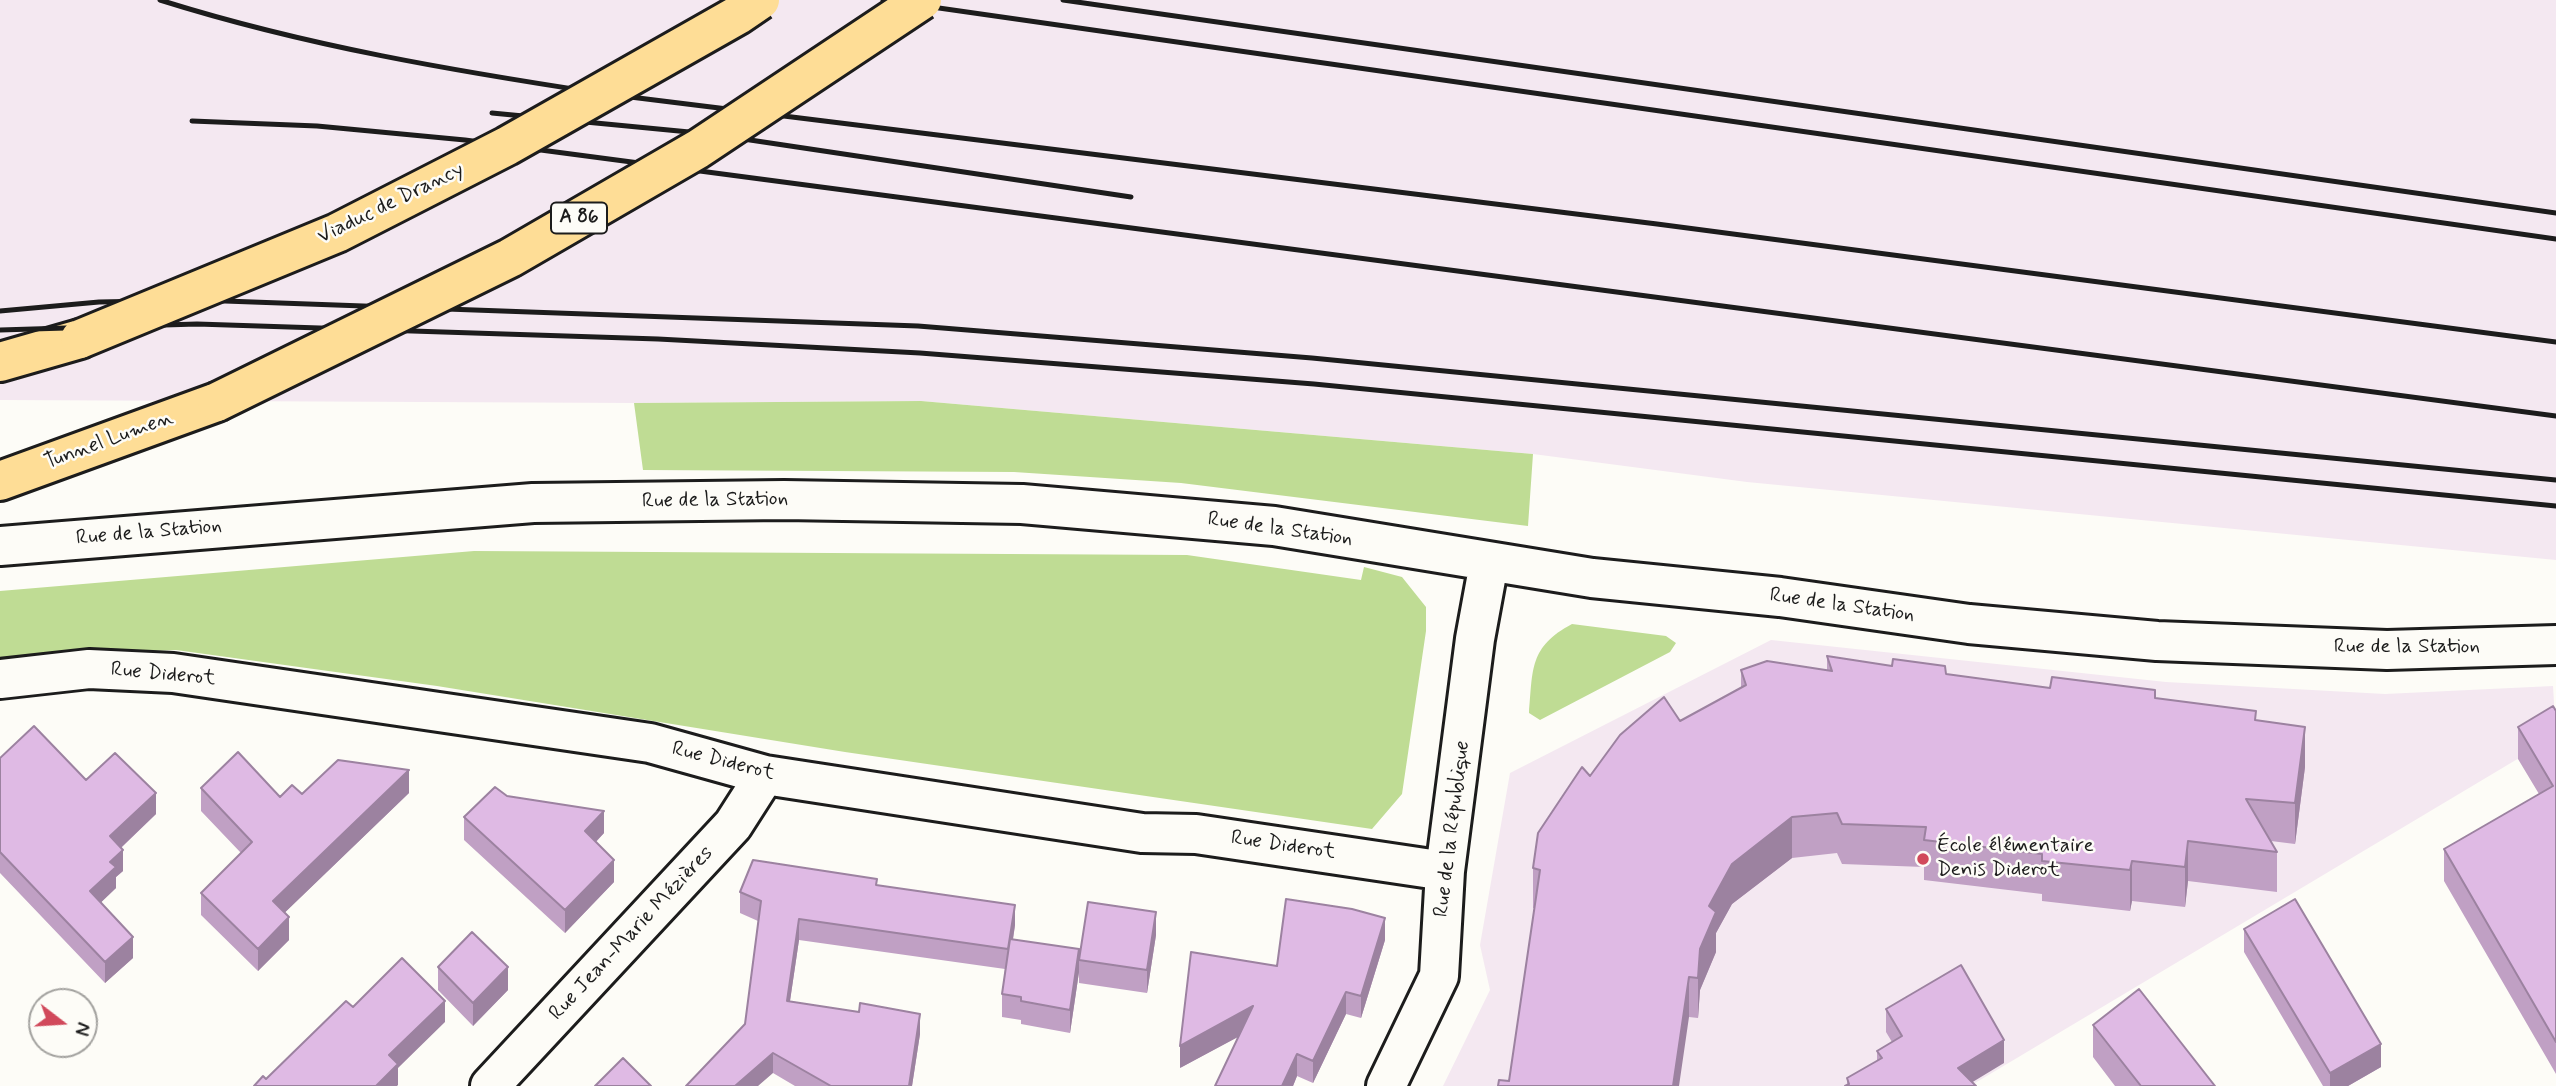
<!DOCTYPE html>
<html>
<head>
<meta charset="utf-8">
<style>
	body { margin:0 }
	#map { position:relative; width:2556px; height:1086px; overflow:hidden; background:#fdfcf7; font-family:Mynerve,sans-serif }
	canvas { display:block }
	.north { position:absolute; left:28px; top:988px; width:70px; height:70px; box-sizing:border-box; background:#fdfcf7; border:2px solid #a3a29f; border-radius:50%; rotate:107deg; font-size:19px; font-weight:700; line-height:28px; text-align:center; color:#1c1c1c }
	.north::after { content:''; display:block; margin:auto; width:24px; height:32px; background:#d1495b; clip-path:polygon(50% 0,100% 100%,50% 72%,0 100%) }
</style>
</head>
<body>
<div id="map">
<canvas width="2556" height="1086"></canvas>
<div class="north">N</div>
</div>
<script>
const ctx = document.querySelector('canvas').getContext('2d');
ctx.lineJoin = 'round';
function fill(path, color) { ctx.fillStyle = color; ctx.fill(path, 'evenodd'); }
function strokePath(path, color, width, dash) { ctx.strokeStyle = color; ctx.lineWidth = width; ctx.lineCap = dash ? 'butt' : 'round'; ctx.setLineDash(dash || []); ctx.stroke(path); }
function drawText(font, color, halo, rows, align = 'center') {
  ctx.font = font + ' Mynerve,sans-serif'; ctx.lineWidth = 5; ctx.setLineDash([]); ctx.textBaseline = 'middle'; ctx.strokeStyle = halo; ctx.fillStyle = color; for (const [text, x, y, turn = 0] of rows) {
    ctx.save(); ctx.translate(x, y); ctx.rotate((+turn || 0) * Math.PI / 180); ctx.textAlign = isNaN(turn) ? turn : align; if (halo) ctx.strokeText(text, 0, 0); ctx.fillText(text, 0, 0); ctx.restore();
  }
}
fill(new Path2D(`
	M0,0H2556V560L1747,482L1533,454L921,401L634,403L0,400Z
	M1771,640L2166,682L2385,694L2553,686L2556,736L1970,1086H1443L1490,990L1480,945L1510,773Z`), '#f4e8f1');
fill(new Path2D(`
	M921,401L1533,454L1528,526L1181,483L1014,472L643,470L634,403Z
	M474,551L1187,555L1361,580L1364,567L1402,577L1426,607V631L1402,794L1372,829L845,752L437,686L176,650L0,657V591Z
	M1572,624L1666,636L1676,643L1670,652L1540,720L1529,713C1533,669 1529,647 1572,624Z`), '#bfdc94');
const minor = new Path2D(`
	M0,546L533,503L784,500L1022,504L1274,526L1592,578L1780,597L1969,624L2157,641L2387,650L2556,645
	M0,679L89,669L173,673L650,743L765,775L1142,833L1196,834L1445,871
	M490,1086L733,825L765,775
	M1386,1086L1439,976L1445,871L1475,639L1489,563`);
const highway = new Path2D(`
	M0,362L80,339
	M0,481L217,402`);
strokePath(minor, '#1c1c1c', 44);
strokePath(highway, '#1c1c1c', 44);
strokePath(minor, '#fdfcf7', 38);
strokePath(highway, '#fedd96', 38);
strokePath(new Path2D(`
	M160,0C306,46 455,71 606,94L1657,224L2556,342
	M883,0L2556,239
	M1063,0L2556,213
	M492,113L710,134L1131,197
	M192,121L317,126L465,140L2556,416
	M0,311L99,302L197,300L918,326L1312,358L2556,480
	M0,330L197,324L658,339L920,353L1314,384L2556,506`), '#1c1c1c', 5);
const highwayBridge = new Path2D(`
	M80,339L337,233L507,146L738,15L760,0
	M217,402L510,258L698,149L922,0`);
strokePath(highwayBridge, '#1c1c1c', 44, []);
strokePath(highwayBridge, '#fedd96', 38);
fill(new Path2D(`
	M1827,656L1946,674L2050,688L2155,698L2256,721L2305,767L2295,844L2271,841L2277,852V892L2188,881L2185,907L2132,901L2130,911L2042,901V894L1924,880V867L1842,864L1837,853L1792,858L1732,904L1716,933V952L1700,990L1698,1018L1689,1017L1509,1081L1535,908H1533V868L1590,776L1680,721L1741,688V670H1827Z
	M2556,711V1074L2444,881V849L2539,794L2518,759V727Z
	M0,758L86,780L156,814L121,848L123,871L116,877V888L100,903L133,958L105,983L0,873Z
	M201,788L280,797L302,794L409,793L284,913L289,940L258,971L201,915V893L241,853L201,811Z
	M507,796L604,833L596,842L614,882L565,933L464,840V817Z
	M877,885L1015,925L1013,940L1079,972L1070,1033L1021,1024V1020L1002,1017V994L1005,969L799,940L790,1001L920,1034L912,1086H795L773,1073L745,1024L758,921L740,913V892Z
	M2244,929L2381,1067L2348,1086H2323L2244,952Z
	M1156,935L1147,993L1079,983V960Z
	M1385,940L1361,1018L1346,1014L1313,1083L1297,1076L1293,1086H1215L1239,1036L1180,1068L1277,966Z
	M438,967L508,990L473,1026L438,990Z
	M1886,1009L2004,1063L1847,1085V1078L1877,1061V1051L1892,1042L1886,1032Z
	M2093,1025L2215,1086H2115L2093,1057Z`), '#c0a0c4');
fill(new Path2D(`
	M2305,727V767L2295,844V803Z
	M409,770V793L273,924V901Z
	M156,793V814L110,858V836Z
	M604,811V833L585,853V831Z
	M1792,817V858L1732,904L1716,933V952L1700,990L1698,1018V978L1700,949L1709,906L1732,864Z
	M2188,841V881L2185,907V867Z
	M123,850V871L116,877V888L90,913V891L110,862Z
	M614,860V882L565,933V910Z
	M2132,861V901L2130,911V870Z
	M1015,905V925L1008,970V949Z
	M1156,912V935L1147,993V970Z
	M289,917V940L258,971V949Z
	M1385,918V940L1361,1018V996Z
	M799,919V940L787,1021V1001Z
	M133,937V958L105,983V962Z
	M1079,949V972L1070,1033V1010Z
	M508,967V990L473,1026V1003Z
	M1689,977V1017L1679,1086H1673Z
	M1346,992V1014L1313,1083V1061Z
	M445,1001V1022L398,1068V1085L397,1086H376L389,1055Z
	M1253,1006V1029L1180,1068V1046Z
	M920,1014V1034L912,1086H909Z
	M2004,1040V1063L1966,1086L1958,1068Z
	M2381,1044V1067L2348,1086H2330V1073Z
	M773,1053V1073L758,1086H735Z
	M1297,1054V1076L1293,1086H1282Z`), '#9c82a0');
const building = new Path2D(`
	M1827,656L1892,666L1893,659L1945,666L1946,674L2050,688L2052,677L2155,690V698L2256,711L2255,720L2305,727L2295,803L2246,799L2277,852L2188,841L2185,867L2132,861L2130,870L2042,861V854L1924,840L1926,827L1842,824L1837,813L1792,817L1732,864L1709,906L1716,912L1700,949L1698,978L1689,977L1673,1086H1498L1499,1080L1509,1081L1540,870L1533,868L1538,833L1582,767L1590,776L1620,735L1664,697L1680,721L1746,685L1741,670L1767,661L1832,671Z
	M2553,706L2556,711V1042L2444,849L2553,786L2518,727Z
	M34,726L86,780L115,753L156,793L110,836L123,850L110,862L116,867L90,891L133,937L105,962L0,852V758Z
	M238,752L280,797L292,785L302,794L338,760L409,770L273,901L289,917L258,949L201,893L252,842L201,788Z
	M495,787L507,796L604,811L585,831L614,860L565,910L464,817Z
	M753,860L877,879L876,885L1015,905L1008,949L799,919L787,1001L859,1012L860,1003L920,1014L909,1086H831L773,1053L735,1086H686L745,1024L761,901L740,892Z
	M1286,899L1352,909L1385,918L1361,996L1346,992L1313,1061L1297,1054L1282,1086H1215L1253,1006L1180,1046L1191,952L1277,966Z
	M2295,899L2381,1044L2330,1073L2244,929Z
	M1088,902L1156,912L1147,970L1079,960Z
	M472,932L508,967L473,1003L438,967Z
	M1010,939L1079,949L1070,1010L1021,1001V997L1002,994Z
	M402,958L445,1001L389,1055L398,1064L376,1086H254L263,1076L266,1079L346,1001L353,1007Z
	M1961,965L2004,1040L1958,1068L1976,1086H1845L1849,1084L1847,1078L1882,1058L1877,1051L1902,1036L1886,1009Z
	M2139,989L2215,1086H2141L2093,1025Z
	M623,1058L651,1086H595Z`);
fill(building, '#dfbae4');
strokePath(building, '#9c82a0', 2);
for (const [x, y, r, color] of [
	[1923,859,7,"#d1495b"]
]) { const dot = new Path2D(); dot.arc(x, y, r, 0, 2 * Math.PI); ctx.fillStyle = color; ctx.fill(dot); strokePath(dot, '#fdfcf7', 2.5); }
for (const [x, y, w] of [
	[579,218,56]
]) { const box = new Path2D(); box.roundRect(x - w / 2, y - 15.5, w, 31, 5); ctx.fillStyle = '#fdfcf7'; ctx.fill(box); strokePath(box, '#1c1c1c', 2); }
drawText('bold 19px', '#1c1c1c', null, [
	["A 86",579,218]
]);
drawText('21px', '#1c1c1c', '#fdfcf7', [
	["Viaduc de Drancy",391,204,-26],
	["Tunnel Lumen",109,441,-20],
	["Rue de la Station",715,501,-1],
	["Rue de la Station",1280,530,8],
	["Rue de la Station",149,533,-5],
	["Rue de la Station",1842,606,8],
	["Rue de la Station",2407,648],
	["Rue Diderot",163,675,5],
	["Rue Diderot",723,762,14],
	["Rue de la République",1453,829,-83],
	["Rue Diderot",1283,846,8],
	["Rue Jean-Marie Mézières",632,934,-47]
]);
drawText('21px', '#1c1c1c', '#fdfcf7', [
	["École élémentaire",1937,847],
	["Denis Diderot",1937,871]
], 'left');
</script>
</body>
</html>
